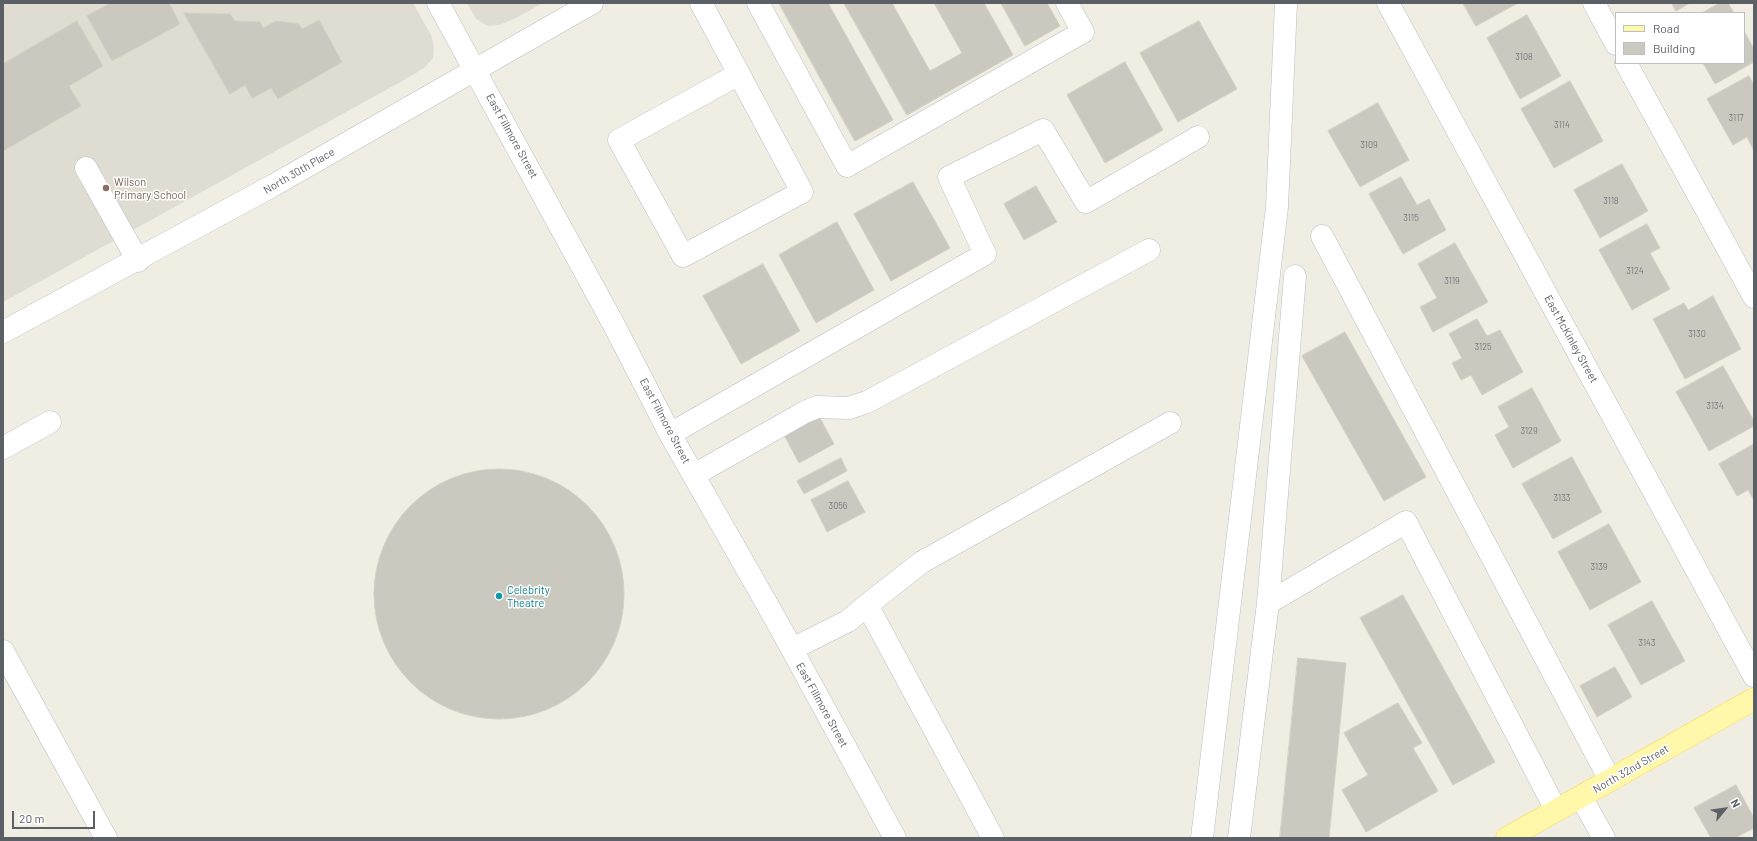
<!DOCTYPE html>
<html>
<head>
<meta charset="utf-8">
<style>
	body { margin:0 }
	#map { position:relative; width:1757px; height:841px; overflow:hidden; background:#f0eee3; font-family:Barlow,sans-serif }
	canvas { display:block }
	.frame { position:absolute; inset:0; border:4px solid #5b5f66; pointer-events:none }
	.legend { position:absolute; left:1615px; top:12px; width:130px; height:52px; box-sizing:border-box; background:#fff; border:1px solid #bdbfc2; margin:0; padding:5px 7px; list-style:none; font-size:12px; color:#5b5f66 }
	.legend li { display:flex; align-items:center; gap:8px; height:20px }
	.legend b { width:20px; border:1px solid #bdbfc2 }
	.north { position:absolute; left:1705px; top:789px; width:40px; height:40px; -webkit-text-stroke:3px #fff; paint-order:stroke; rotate:61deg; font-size:11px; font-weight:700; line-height:16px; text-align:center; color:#5b5f66 }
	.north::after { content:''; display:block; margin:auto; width:14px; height:18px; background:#5b5f66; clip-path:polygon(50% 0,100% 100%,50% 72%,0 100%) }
	.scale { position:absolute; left:12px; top:811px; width:83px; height:18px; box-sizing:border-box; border:2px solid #5b5f66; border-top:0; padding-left:5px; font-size:12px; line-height:14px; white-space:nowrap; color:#5b5f66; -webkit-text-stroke:3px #fff; paint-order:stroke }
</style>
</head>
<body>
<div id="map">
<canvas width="1757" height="841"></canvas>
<div class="frame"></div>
<ul class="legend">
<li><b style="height:5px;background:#fff7a9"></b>Road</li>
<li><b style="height:11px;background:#cbc8c0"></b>Building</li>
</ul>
<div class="north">N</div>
<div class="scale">20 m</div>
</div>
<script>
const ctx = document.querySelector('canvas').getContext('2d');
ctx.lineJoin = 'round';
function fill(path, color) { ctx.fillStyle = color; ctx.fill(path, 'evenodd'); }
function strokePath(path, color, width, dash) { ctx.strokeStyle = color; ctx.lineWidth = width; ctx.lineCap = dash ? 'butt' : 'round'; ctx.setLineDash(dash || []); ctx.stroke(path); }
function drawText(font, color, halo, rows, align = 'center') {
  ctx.font = font + ' Barlow,sans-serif'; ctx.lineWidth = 3; ctx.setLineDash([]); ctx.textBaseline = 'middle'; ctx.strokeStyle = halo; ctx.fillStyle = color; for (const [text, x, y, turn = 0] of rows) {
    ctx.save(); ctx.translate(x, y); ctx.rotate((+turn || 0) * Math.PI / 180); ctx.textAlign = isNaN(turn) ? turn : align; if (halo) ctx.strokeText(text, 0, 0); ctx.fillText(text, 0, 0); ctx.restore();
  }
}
fill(new Path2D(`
	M3,3H413L431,35L434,47L433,58L425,67L413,75L3,302Z
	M467,3H543L516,18L499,25L488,26L476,19Z`), '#dfddd2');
const building = new Path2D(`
	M111,3H169L180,24L112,61L87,16Z
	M779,3H828L893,120L855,141Z
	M844,3H892L930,71L962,53L934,3H984L1013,55L907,115Z
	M1001,3H1047L1060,26L1025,46Z
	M1463,3H1518L1476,26Z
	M1672,3H1690L1676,11Z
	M1720,3H1728L1734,13H1702Z
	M184,13L230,14L235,21L260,22L263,28L276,21L299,24L302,29L319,20L342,62L278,99L271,88L252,98L245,85L230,94Z
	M1527,15L1561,76L1520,99L1487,38Z
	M77,21L103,66L69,86L81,106L3,151V64Z
	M1199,21L1237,89L1178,122L1140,53Z
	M1744,31L1754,49V62L1715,84L1703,63H1744Z
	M1125,62L1163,130L1105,163L1067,95Z
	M1749,76L1754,85V151L1747,137L1733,145L1707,99Z
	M1570,81L1603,141L1554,168L1521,109Z
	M1378,103L1409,160L1360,187L1328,131Z
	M1622,164L1648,211L1600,238L1574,190Z
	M1401,177L1417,205L1429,199L1446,230L1403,254L1369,194Z
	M913,182L950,248L891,281L854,214Z
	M1036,186L1057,222L1024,240L1004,204Z
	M837,222L874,290L816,323L779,255Z
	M1647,224L1660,248L1650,253L1670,289L1632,310L1599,250Z
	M1455,243L1488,302L1433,332L1420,307L1437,298L1418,264Z
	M763,264L800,331L741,364L703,296Z
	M1713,296L1741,349L1685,379L1653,319L1684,303L1688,310Z
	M1477,319L1487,336L1500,330L1523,372L1482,395L1471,375L1461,380L1452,363L1462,358L1449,334Z
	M1345,332L1426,477L1384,501L1302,356Z
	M1723,366L1754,421V426L1709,451L1676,392Z
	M1532,388L1561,441L1513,468L1495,435L1509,427L1498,407Z
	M819,416L834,444L799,463L784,435Z
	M1754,444V500L1748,490L1737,496L1719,464Z
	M1572,457L1602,512L1553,539L1522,484Z
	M841,458L847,471L804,494L797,481Z
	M374 594a125 125 0 1 1 250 0a125 125 0 1 1-250 0Z
	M848,481L865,512L827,532L811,500Z
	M1609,524L1641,582L1590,610L1558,552Z
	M1403,595L1495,762L1453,785L1360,618Z
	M1652,601L1685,661L1641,685L1608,625Z
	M1298,658L1346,663L1329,838H1280Z
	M1615,667L1632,697L1597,717L1580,686Z
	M1398,703L1422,743L1413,748L1438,791L1366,832L1342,790L1368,775L1344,733Z
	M1736,785L1754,818V828L1735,838H1711L1694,808Z`);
fill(building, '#cbc8c0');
strokePath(building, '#d5d0c1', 1);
const minor = new Path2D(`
	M438,3L614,325L670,434L776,620L895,838
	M701,3C735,66 768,129 802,192L683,256L619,140L739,74
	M758,3L847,166L1083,32L1067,3
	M1388,3L1754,676
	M1594,3L1616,44
	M1626,63L1754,297
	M86,168L138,261
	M1322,236L1610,780
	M3,332L274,185L592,3
	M670,434L985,254L949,177L1043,130L1086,202L1198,137
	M3,448L50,422
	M694,475L805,412L817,407L849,408L867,402L1149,250
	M1268,603L1295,276
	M867,605L922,562L1170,423
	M792,649L848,621L867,605L993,838
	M3,651L106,838
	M1581,797L1604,838
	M1202,838L1277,207L1286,3
	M1239,838L1268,603L1406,522L1556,810`);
const major = new Path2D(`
	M1507,838L1754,699`);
strokePath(minor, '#bbbdc4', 23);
strokePath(major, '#ffda4d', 23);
strokePath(minor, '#fff', 22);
strokePath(major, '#fff7a9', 22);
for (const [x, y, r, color] of [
	[106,188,4,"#8d6e63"],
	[499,596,4,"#0f9aa8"]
]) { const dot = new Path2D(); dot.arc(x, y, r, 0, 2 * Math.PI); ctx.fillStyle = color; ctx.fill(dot); strokePath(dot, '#fff', 1.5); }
drawText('9px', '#77797c', null, [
	["3108",1524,57],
	["3117",1736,118],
	["3114",1562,125],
	["3109",1369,145],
	["3118",1611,201],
	["3115",1411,218],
	["3124",1635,271],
	["3119",1452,281],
	["3130",1697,334],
	["3125",1483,347],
	["3134",1715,406],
	["3129",1529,431],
	["3133",1562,498],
	["3056",838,506],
	["3139",1599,567],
	["3143",1647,643]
]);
drawText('11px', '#5b5f66', '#fff', [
	["East Fillmore Street",512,136,61],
	["North 30th Place",299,171,-30],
	["East McKinley Street",1571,339,61],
	["East Fillmore Street",665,421,62],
	["East Fillmore Street",822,705,61],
	["North 32nd Street",1631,769,-30]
]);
drawText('11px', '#785e54', '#fff', [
	["Wilson",114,182],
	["Primary School",114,195]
], 'left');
drawText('11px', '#0d838f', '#fff', [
	["Celebrity",507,590],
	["Theatre",507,603]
], 'left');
</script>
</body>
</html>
